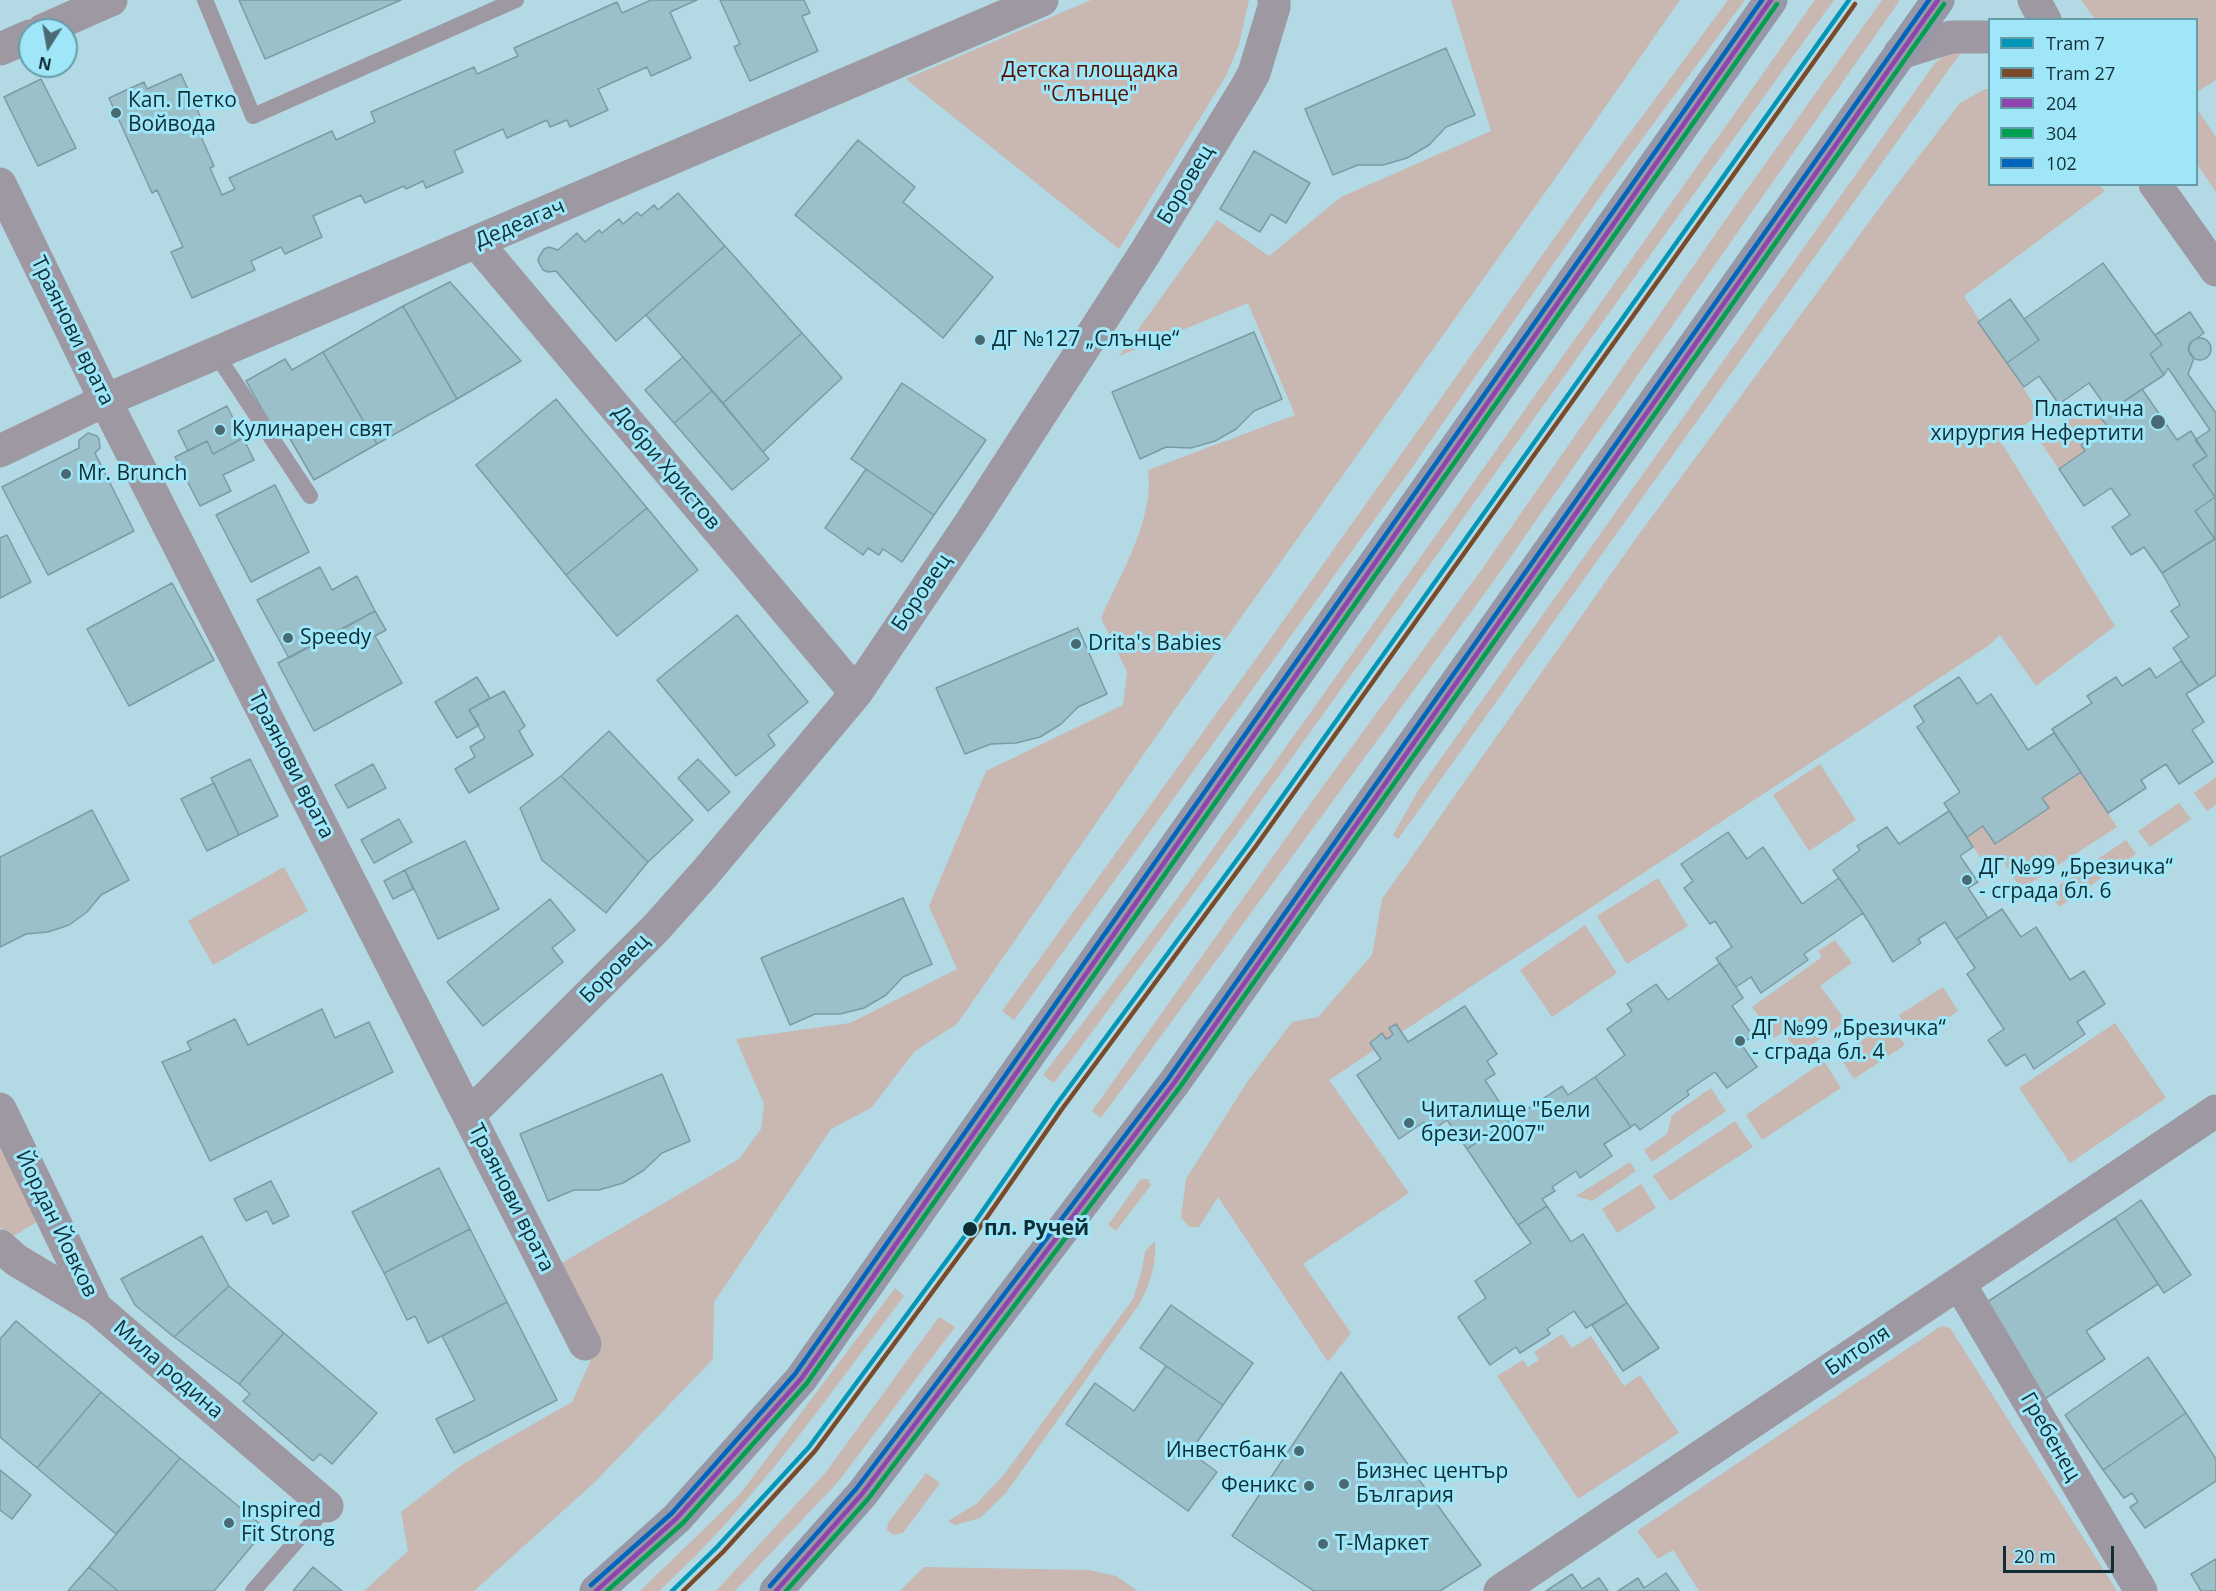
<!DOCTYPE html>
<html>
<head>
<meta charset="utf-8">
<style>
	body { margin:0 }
	#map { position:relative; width:2216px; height:1591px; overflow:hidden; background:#b2d9e4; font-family:"Open Sans",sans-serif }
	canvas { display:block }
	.legend { position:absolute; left:1988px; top:18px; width:210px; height:168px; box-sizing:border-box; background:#9ee6f8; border:2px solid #659caa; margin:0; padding:8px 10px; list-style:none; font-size:18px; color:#102e35 }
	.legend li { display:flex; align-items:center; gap:12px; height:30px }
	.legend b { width:30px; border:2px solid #659caa }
	.north { position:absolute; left:18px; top:18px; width:60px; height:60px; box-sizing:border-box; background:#9ee6f8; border:2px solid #659caa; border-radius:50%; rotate:191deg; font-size:16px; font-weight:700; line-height:24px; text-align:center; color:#102e35 }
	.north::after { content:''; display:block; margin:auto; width:21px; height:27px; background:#496a72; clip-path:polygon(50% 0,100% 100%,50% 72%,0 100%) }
	.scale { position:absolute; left:2003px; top:1546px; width:111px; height:27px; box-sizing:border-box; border:3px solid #102e35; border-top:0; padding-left:8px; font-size:18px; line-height:21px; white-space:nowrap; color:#102e35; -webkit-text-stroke:4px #9ee6f8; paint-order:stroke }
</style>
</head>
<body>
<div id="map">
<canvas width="2216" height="1591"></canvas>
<ul class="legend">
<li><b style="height:8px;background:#0297b7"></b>Tram 7</li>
<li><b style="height:8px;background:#7a4b2a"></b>Tram 27</li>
<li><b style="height:8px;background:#8e44ad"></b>204</li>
<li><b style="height:8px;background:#01a050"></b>304</li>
<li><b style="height:8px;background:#0065bd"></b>102</li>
</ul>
<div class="north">N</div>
<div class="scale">20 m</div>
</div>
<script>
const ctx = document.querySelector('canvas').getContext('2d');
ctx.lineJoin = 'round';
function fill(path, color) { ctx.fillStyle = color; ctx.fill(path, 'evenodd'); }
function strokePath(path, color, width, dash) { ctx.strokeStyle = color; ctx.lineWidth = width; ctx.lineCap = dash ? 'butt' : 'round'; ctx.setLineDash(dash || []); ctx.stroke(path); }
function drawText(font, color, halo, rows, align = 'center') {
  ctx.font = font + ' "Open Sans",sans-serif'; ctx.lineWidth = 6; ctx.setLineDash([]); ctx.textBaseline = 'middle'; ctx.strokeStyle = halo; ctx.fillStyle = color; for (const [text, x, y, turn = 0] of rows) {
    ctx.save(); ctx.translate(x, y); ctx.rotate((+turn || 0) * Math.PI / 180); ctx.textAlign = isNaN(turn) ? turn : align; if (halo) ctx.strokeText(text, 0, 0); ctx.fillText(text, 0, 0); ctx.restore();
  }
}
fill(new Path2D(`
	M1091,0H1249L1239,45L1226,76L1119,249L906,79Z
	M1451,0H1680L1557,176L1171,715L957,1024L915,1051L871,1108L831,1129L714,1302L713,1359L595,1482L474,1591H364L408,1551L401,1512L463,1464L572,1402L598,1344L555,1267L739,1159L761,1129L764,1104L736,1039L850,1023L957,969L929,906L986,771L1123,705L1127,672L1101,618C1120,575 1155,518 1148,470L1295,415L1248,303L1119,356L1217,220L1269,256L1341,197L1491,131Z
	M1728,0H1745L1611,181L1411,469L1014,1020L1002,1011L1273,635L1599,175Z
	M1815,0H1834C1572,360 1320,727 1054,1083L1043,1075L1176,900L1303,723Z
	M1882,0H1900L1493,582L1101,1118L1092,1111L1318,793L1480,572L1726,219Z
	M2081,0H2216V80L2197,92L2196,20L2095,19Z
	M1962,51L1398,839L1393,835L1419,789L1935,63L1947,53Z
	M1985,89H1989L1990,184L2099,185L2105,191L1964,296L2040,414L2001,442L2115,626L2036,686L2000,635L1988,646L1329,1080L1409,1193L1303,1264L1351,1333L1328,1362L1218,1197L1199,1227H1189L1181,1217L1186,1179L1247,1082L1292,1022L1318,1017L1372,955L1382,899L1637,537L1886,199L1960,103Z
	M2197,109L2216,137V192L2197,164Z
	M2091,404L2108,427L2081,445L2085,451L2059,469L2039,440Z
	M1820,764L1856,820L1809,851L1773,795Z
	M2081,772L2117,827L2021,889L1999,855L1984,863L1967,837L1983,826L1995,844L2048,808L2042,798Z
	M2216,777V805L2207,811L2194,793Z
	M2179,803L2191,819L2150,847L2138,831Z
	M2126,840L2136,854L2059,907L2049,892Z
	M284,867L308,911L213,965L188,921Z
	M1658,878L1688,926L1627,964L1597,916Z
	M1585,925L1617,973L1552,1017L1520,970Z
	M1835,940L1852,963L1820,986L1846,1021L1799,1054L1783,1032L1774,1038L1752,1007L1822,957L1818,951Z
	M1943,987L1958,1011L1915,1040L1899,1015Z
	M1889,1022L1905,1045L1854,1079L1839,1056Z
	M2115,1023L2166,1098L2070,1163L2019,1088Z
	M1824,1061L1841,1088L1762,1140L1746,1115Z
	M1711,1088L1726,1111L1652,1162L1644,1150L1667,1134L1672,1115Z
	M1735,1121L1753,1147L1670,1201L1653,1176Z
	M0,1140L40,1220L12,1237L0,1227Z
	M1630,1162L1636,1171L1592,1201L1576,1196Z
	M1141,1179H1148L1151,1185L1116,1231L1108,1225Z
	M1641,1184L1656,1208L1617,1233L1602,1209Z
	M1155,1241C1156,1265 1151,1282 1140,1303L1006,1493L980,1518L955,1525L948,1521L976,1504L1003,1476L1133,1299L1142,1270L1145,1251Z
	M895,1288L904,1296C827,1397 754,1505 659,1591H640L740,1494Z
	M939,1317L955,1327L838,1482L735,1591H716L826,1472Z
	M1941,1326L1950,1328L2117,1591H1699L1673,1550L1658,1559L1637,1531Z
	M1562,1334L1572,1348L1591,1336L1624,1386L1640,1375L1679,1433L1578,1499L1497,1376L1523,1360L1528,1367L1539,1360L1534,1352Z
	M926,1473L940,1483L903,1533L893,1535L887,1530L888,1523Z
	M924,1567L1089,1570L1116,1576L1138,1591H900Z`), '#c9b7b2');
const building = new Path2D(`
	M239,0H401L265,59Z
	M651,0H697L670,12L691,58L651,76L647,67L598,89L608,110L570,127L567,120L550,127L547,120L507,138L503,129L454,151L463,172L426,188L423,181L406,189L404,186L365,203L361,195L313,216L322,237L285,254L281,247L251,261L255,270L192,298L171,252L183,247L157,190L152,193L109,98L144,82L147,89L181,74L206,129L199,132L214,166L210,168L222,195L235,189L229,178L332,131L336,140L375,122L371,112L474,67L477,74L518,56L514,48L617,2L622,13Z
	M720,0H804L810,13L802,16L818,51L750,81L734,47L740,44Z
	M1446,48L1475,115L1446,127L1429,145L1407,158L1383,165H1358L1333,175L1305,109Z
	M41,79L76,148L38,166L4,97Z
	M858,140L915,187L903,202L993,277L943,338L795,215Z
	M1254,151L1310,183L1286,223L1271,214L1260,232L1220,209Z
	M678,193L725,246L616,341L556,271L548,272L543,270L538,261L539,257L544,249L549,247L558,250L577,233L585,242L599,230L602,233L619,219L623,224L637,212L641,216L654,205L658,210Z
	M725,246L802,333L723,403L646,315Z
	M2103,263L2162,345L2150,354L2164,375L2109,411L2089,383L2059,404L2039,376L2024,387L2007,363L2039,340L2024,319Z
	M450,282L521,361L457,399L403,306Z
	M2010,299L2039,340L2007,363L1978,322Z
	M403,306L457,399L377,444L323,352Z
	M2190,312L2204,333L2190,343L2188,350L2194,358L2188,374L2216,413L2215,539L2195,511L2215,497L2193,465L2207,456L2195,440L2210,430L2168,368L2164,375L2150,354L2162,345L2155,335Z
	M1254,332L1282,399L1254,411L1236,429L1215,441L1191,448L1166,447L1140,459L1112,392Z
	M802,333L842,378L763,452L723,403Z
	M2189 349a11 11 0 1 1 22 0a11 11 0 1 1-22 0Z
	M323,352L377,444L314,480L285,430L277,435L246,381L285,359L292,370Z
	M683,357L712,391L674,423L645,390Z
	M902,383L986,440L934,515L851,459Z
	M2142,389L2177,440L2191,431L2207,456L2193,465L2215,497L2195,511L2215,539L2162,573L2144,547L2131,555L2112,527L2130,515L2111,488L2084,506L2059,469L2085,451L2081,445L2108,427L2100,417Z
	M712,391L769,459L732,490L674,423Z
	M556,399L647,508L566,575L476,465Z
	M227,406L243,438L213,454L207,441L188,451L178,431Z
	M88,433L97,436L99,439L100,448L95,453L134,531L48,575L2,487L79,448V440Z
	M243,438L254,460L223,475L231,491L200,506L175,457L207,441L213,454Z
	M866,469L934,515L902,562L883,549L879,555L868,548L863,555L825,528Z
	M275,485L309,552L251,582L216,515Z
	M647,508L698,570L617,636L566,575Z
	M7,535L31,582L0,598V538Z
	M2216,538V675L2199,686L2173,648L2189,637L2171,611L2180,605L2162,573Z
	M320,567L332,590L357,576L375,611L289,658L257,600Z
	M172,583L214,660L129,706L87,629Z
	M375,611L386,630L375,636L402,683L314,731L278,663Z
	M737,615L808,702L768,735L775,745L736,776L657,680Z
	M1078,628L1107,694L1078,707L1061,724L1040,737L1016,743L991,744L965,754L936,688Z
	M2181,661L2199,686L2186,694L2204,722L2192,730L2213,762L2179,784L2166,764L2141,780L2146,788L2108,813L2052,729L2092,703L2087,696L2116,677L2122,686L2150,668L2156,678Z
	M477,677L490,698L469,710L479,725L457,738L435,702Z
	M1959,677L1977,704L1991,694L2028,750L2054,733L2081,772L2042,798L2049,808L1995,844L1983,826L1967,837L1944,803L1960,792L1917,727L1924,722L1914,706Z
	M504,691L525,726L519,731L533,755L469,793L455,769L475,757L470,747L485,738L469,710Z
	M609,731L693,820L648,862L561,776Z
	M250,759L278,816L239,835L211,778Z
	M698,759L730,792L708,811L678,778Z
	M373,764L386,788L348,808L335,785Z
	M561,776L648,862L606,913L542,860L520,808Z
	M214,783L239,835L207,851L181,799Z
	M92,810L129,880L101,895L87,912L69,925L48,932L26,934L0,947V857Z
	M1949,811L1973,847L1960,856L1978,882L1968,888L1988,918L1956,939L1945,922L1918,939L1921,943L1893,962L1863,913L1833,870L1860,850L1857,846L1887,827L1899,844Z
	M399,819L412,842L374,863L361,840Z
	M1728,832L1747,859L1763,847L1802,904L1839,878L1863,913L1804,954L1808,960L1761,993L1751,977L1736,987L1716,958L1732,947L1715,921L1710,924L1684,888L1693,881L1681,864Z
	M465,841L499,909L438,939L405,870Z
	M405,870L413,889L393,899L384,881Z
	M903,898L932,964L903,977L886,995L864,1008L840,1014H815L790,1025L761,958Z
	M550,899L575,930L552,948L563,962L483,1026L447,982Z
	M2002,909L2021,937L2036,927L2070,980L2084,971L2105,1004L2077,1022L2085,1034L2034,1069L2025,1054L2006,1066L1988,1040L2004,1029L1967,974L1975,968L1956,939Z
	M1720,963L1743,998L1732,1006L1753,1036L1741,1044L1757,1067L1727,1088L1715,1072L1687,1091L1689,1095L1640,1130L1635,1124L1631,1127L1595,1077L1625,1055L1607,1029L1632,1011L1627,1004L1656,984L1668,1000Z
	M1465,1006L1497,1054L1487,1061L1495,1074L1485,1080L1511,1120L1467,1149L1447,1120L1430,1132L1424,1122L1399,1139L1357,1075L1381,1059L1370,1043L1382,1033L1386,1039L1390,1037L1393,1034L1389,1028L1396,1024L1408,1042Z
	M322,1009L335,1038L369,1022L393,1072L210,1161L162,1062L191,1050L187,1042L235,1019L248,1045Z
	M662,1074L690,1141L662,1153L644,1170L623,1183L599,1190H574L548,1201L520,1134Z
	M1595,1077L1631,1127L1604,1144L1612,1156L1580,1178L1576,1171L1552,1187L1555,1191L1542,1199L1547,1206L1518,1225L1467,1149L1562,1086L1568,1095Z
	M439,1168L470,1229L384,1273L352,1212Z
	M271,1181L289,1216L273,1224L267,1211L246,1221L234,1199Z
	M2141,1200L2191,1275L2164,1293L2115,1218Z
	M1547,1206L1571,1242L1583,1234L1627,1303L1586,1328L1574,1311L1547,1329L1550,1334L1520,1353L1516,1347L1490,1365L1458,1317L1486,1298L1475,1281L1531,1243L1518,1225Z
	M2115,1218L2158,1284L2086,1331L2105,1359L2040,1402L1978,1308Z
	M470,1229L507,1302L428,1343L415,1316L407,1320L384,1273Z
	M202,1236L229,1286L174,1337L135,1305L121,1279Z
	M229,1286L284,1333L239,1384L174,1337Z
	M507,1302L557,1400L454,1453L436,1419L475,1400L442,1336Z
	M1627,1303L1659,1348L1623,1371L1592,1325Z
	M1171,1305L1253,1363L1223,1405L1140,1348Z
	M16,1321L101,1392L37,1468L0,1437V1339Z
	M284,1333L377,1413L332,1464L320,1454L313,1461L243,1401L250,1394L239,1384Z
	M2148,1357L2186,1413L2103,1470L2065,1415Z
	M1166,1366L1223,1405L1190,1452L1217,1472L1188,1511L1066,1424L1095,1383L1134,1411Z
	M1341,1372L1481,1565L1440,1591H1314L1232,1536Z
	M101,1392L180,1458L116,1534L37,1468Z
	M2186,1413L2216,1459V1481L2145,1528L2130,1507L2138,1502L2132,1493L2124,1498L2103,1470Z
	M180,1458L266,1529L214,1591H118L89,1567Z
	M0,1470L31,1495L12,1519L0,1510Z
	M2216,1559V1591H2201L2191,1574Z
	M89,1567L118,1591H68Z
	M313,1567L342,1591H293Z
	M1666,1573L1679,1591H1618L1638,1578L1644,1588Z
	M1572,1574L1582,1589L1599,1578L1608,1591H1546Z`);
fill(building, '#9bc0ca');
strokePath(building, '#7c9ba4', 1.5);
strokePath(new Path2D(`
	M205,0L253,116L516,0
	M216,354L310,496
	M253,1591L327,1506`), '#9e98a3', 16);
strokePath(new Path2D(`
	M2034,0L2045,20
	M43,30L111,0
	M0,49L30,36
	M1900,53L1951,37H1990
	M0,184L113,416L585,1344
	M2155,184L2216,270
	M477,243L856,693
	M0,451L106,400L1042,0
	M0,1109L96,1308
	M469,1115L656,928L705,873L856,693L971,522L1145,253L1247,86L1254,73L1274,7V0
	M0,1246L16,1260L96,1308L327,1506
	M1959,1283L2141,1591
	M1500,1591L2216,1111`), '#9e98a3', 33);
strokePath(new Path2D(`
	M596,1591L677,1518L801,1379L1771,0
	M776,1591L862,1494L1174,1083L1938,0`), '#9798a7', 33);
strokePath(new Path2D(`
	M596,1591L677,1518L801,1379L1771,0
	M776,1591L862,1494L1174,1083L1938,0`), '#8e44ad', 4.5);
strokePath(new Path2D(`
	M607,1591L683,1523L807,1383L1777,4
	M786,1591L868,1499L1180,1087L1944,4`), '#01a050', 4.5);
strokePath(new Path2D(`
	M591,1585L672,1513L795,1374L1762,0
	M770,1586L856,1489L1168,1079L1929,0`), '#0065bd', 4.5);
strokePath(new Path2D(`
	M672,1591L717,1547L809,1447L970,1229L1056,1105L1250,842L1849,0`), '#0297b7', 4.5);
strokePath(new Path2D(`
	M683,1591L723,1552L815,1451L976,1233L1062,1109L1256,846L1855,4`), '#7a4b2a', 4.5);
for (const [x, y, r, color] of [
	[116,113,6,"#496a72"],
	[980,340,6,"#496a72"],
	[2158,422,8,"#496a72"],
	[220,430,6,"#496a72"],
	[66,474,6,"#496a72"],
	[288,638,6,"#496a72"],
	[1076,644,6,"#496a72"],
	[1967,880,6,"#496a72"],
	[1740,1041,6,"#496a72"],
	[1409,1123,6,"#496a72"],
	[970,1229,8,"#102e35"],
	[1299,1451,6,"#496a72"],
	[1344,1484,6,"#496a72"],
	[1309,1486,6,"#496a72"],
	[229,1523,6,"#496a72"],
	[1323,1544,6,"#496a72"]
]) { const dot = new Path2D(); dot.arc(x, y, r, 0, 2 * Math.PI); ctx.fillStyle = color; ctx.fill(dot); strokePath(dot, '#9ee6f8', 2); }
drawText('21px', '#561000', '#9ee6f8', [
	["Детска площадка",1090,71],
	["\"Слънце\"",1090,95]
]);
drawText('21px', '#102e35', '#9ee6f8', [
	["Кап. Петко",128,101],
	["Войвода",128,125],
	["ДГ №127 „Слънце“",992,340],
	["Пластична",2144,410,"right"],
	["хирургия Нефертити",2144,434,"right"],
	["Кулинарен свят",232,430],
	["Mr. Brunch",78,474],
	["Speedy",300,638],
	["Drita's Babies",1088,644],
	["ДГ №99 „Брезичка“",1979,868],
	["- сграда бл. 6",1979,892],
	["ДГ №99 „Брезичка“",1752,1029],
	["- сграда бл. 4",1752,1053],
	["Читалище \"Бели",1421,1111],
	["брези-2007\"",1421,1135],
	["Инвестбанк",1287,1451,"right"],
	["Бизнес център",1356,1472],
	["България",1356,1496],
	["Феникс",1297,1486,"right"],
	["Inspired",241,1511],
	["Fit Strong",241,1535],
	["Т-Маркет",1335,1544]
], 'left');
drawText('21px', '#102e35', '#9ee6f8', [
	["Боровец",1186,185,-59],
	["Дедеагач",520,224,-23],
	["Траянови врата",72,331,64],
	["Добри Христов",666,468,50],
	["Боровец",922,593,-56],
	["Траянови врата",291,765,63],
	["Боровец",615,969,-45],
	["Траянови врата",511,1198,63],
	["Йордан Йовков",56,1224,64],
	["Битоля",1858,1351,-34],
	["Мила родина",168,1370,41],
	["Гребенец",2050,1437,60]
]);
drawText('bold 21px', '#102e35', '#9ee6f8', [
	["пл. Ручей",984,1229]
], 'left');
</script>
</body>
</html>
